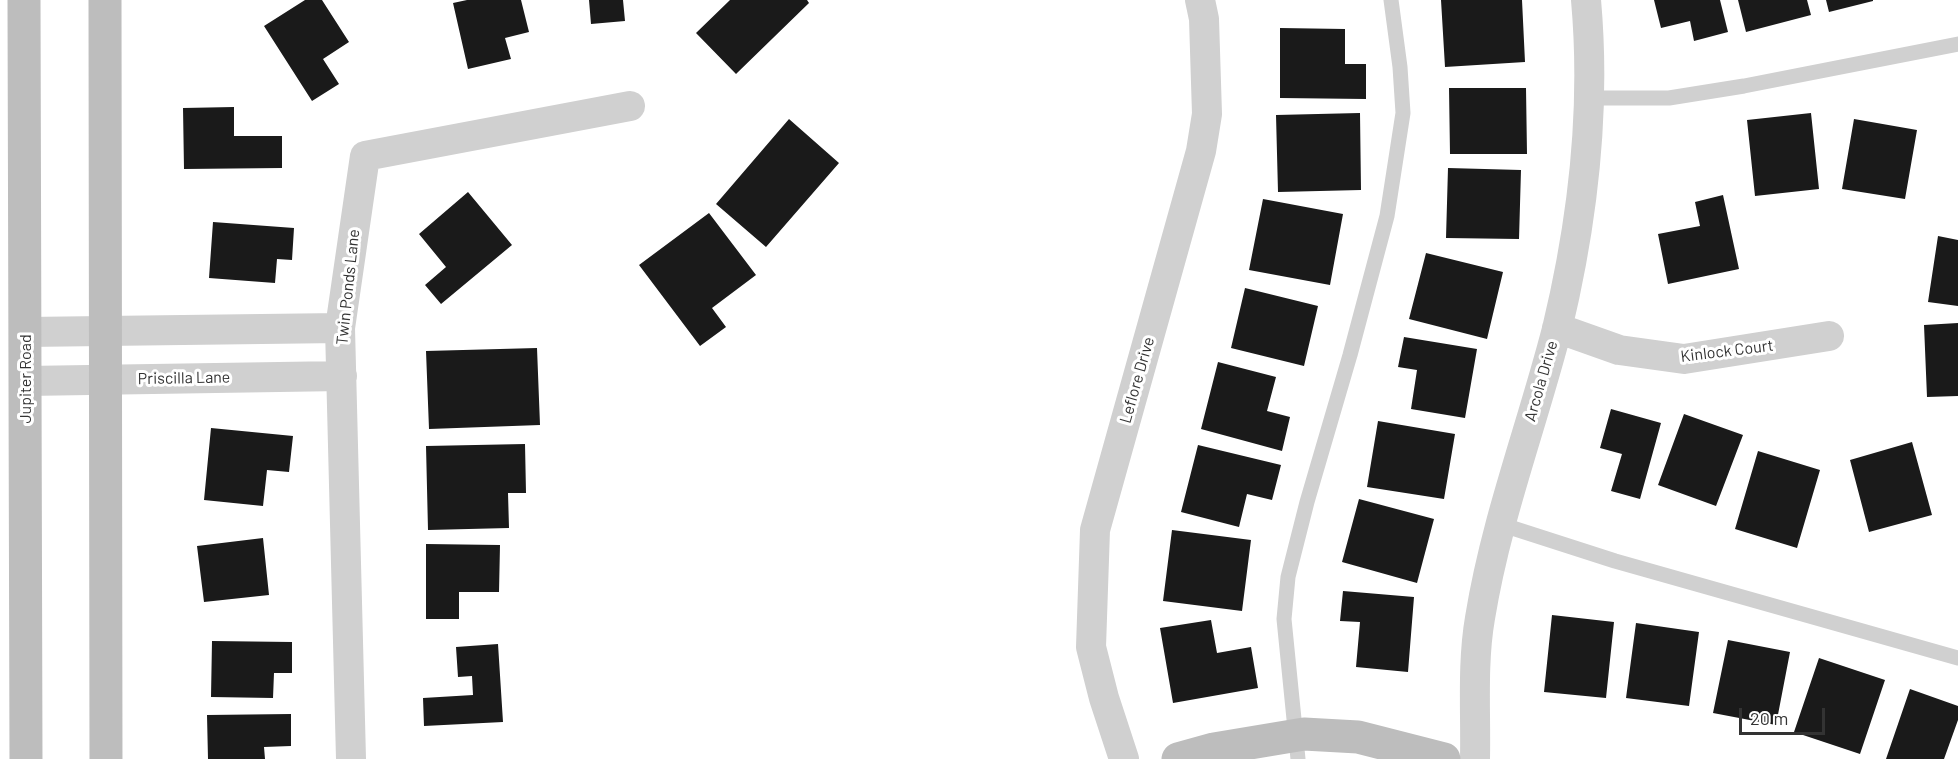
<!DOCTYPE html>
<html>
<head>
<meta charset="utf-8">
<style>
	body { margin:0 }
	#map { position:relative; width:1958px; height:759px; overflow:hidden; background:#fff; font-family:Barlow,sans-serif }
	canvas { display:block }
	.scale { position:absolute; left:1739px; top:708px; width:86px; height:27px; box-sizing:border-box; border:3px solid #333; border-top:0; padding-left:8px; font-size:18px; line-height:21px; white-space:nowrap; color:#333; -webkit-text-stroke:4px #fff; paint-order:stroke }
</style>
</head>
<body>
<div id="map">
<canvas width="1958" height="759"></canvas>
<div class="scale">20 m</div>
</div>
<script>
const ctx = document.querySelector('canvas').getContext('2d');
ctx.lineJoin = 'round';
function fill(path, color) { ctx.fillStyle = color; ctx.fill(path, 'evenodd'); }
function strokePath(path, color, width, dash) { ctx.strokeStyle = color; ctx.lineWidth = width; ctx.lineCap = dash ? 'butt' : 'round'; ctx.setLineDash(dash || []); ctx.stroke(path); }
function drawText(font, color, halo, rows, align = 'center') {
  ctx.font = font + ' Barlow,sans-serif'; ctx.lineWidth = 6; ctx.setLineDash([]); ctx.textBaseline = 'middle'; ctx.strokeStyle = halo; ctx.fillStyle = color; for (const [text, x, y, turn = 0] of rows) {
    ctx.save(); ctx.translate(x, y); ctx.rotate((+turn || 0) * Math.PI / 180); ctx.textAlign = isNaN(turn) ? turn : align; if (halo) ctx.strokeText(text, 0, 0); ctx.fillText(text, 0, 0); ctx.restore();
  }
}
fill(new Path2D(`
	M305,0H322L349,42L323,59L339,84L312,101L264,26Z
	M467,0H521L529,32L505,38L511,59L468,69L453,3Z
	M589,0H623L625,21L591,24Z
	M730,0H807L809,3L736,74L696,33Z
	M1441,0H1522L1525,62L1445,67Z
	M1654,0H1720L1728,32L1694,41L1690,21L1661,28Z
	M1738,0H1807L1811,15L1746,32Z
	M1826,0H1873V1L1829,12Z
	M1280,28L1345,29V64H1366V99L1280,98Z
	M1449,88H1526L1527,154H1450Z
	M234,107V136H282V168L184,169L183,108Z
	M1360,113L1361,190L1278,192L1276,115Z
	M1811,113L1819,189L1755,196L1747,120Z
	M789,119L839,163L766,247L716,204Z
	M1854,119L1917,130L1905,199L1842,189Z
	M1448,168L1521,170L1519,239L1446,238Z
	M468,192L512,245L441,304L425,285L446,267L419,234Z
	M1723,195L1739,269L1668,284L1658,234L1700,226L1695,202Z
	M1263,199L1343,214L1330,285L1249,270Z
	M709,213L756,275L712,308L726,327L700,346L639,265Z
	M213,222L294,228L292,260L277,259L275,283L209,278Z
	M1938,236L1958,240V306L1928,302Z
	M1426,253L1503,272L1487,339L1409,319Z
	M1245,288L1318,306L1304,366L1231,348Z
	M1958,323V396L1927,397L1924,325Z
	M1404,337L1477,349L1465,418L1411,409L1417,370L1398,367Z
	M537,348L540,425L429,429L426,351Z
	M1218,362L1276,377L1267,411L1290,417L1282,451L1201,429Z
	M1611,409L1661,423L1640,499L1611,491L1622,454L1600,448Z
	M1684,414L1743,435L1716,506L1658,485Z
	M1378,421L1455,434L1444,499L1367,487Z
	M211,428L293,436L289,472L267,470L263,506L204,500Z
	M1912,442L1932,515L1869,532L1850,460Z
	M525,444L526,493H508L509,528L428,530L426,446Z
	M1198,445L1281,465L1272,500L1247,494L1239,527L1181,512Z
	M1758,451L1820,470L1797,548L1735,529Z
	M1359,499L1434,519L1417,583L1342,562Z
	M1172,530L1251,540L1242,611L1163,601Z
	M263,538L269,595L204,602L197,546Z
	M426,544L500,545L499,592H459V619H426Z
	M1343,591L1414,597L1408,672L1356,667L1360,622L1340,621Z
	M1552,615L1614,622L1606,698L1544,692Z
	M1211,620L1217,653L1251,647L1258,688L1173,703L1160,628Z
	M1636,623L1699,632L1689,706L1626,698Z
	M1728,640L1790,652L1776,725L1713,713Z
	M212,641L292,642V673H274L273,698L211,697Z
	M498,644L503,722L424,726L423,698L473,695L472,676L458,677L456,647Z
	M1819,658L1885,680L1860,754L1794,732Z
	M1910,689L1958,706V720L1944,759H1886Z
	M291,714V746L264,747L265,759H208L207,715Z`), '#1a1a1a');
strokePath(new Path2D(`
	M1589,98H1669L1744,86L1958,44
	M1500,524L1615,561L1958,658
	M1298,759L1284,619L1288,577L1307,502L1350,355L1387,216L1403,113L1400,67L1391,0`), '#d0d0d0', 15);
strokePath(new Path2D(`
	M1557,328L1619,350L1684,359L1829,336
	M26,332L340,328
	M26,381L342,376
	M351,759L340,328L365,156L630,106
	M1124,759L1104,698L1091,647L1095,530L1201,151L1207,114L1204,19L1200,0
	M1475,759C1476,713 1472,664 1480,618C1496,519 1532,426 1557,329C1583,221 1596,111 1586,0`), '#d0d0d0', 30);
strokePath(new Path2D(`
	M24,0L26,759
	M105,0L106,759
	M1178,759L1214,749L1304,734L1358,737L1444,759`), '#bdbdbd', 33);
drawText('16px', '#333', '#fff', [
	["Twin Ponds Lane",348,287,-84],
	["Kinlock Court",1727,351,-7],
	["Priscilla Lane",184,378,-1],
	["Jupiter Road",26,379,-90],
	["Leflore Drive",1137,380,-74],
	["Arcola Drive",1541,381,-74]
]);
</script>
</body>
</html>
